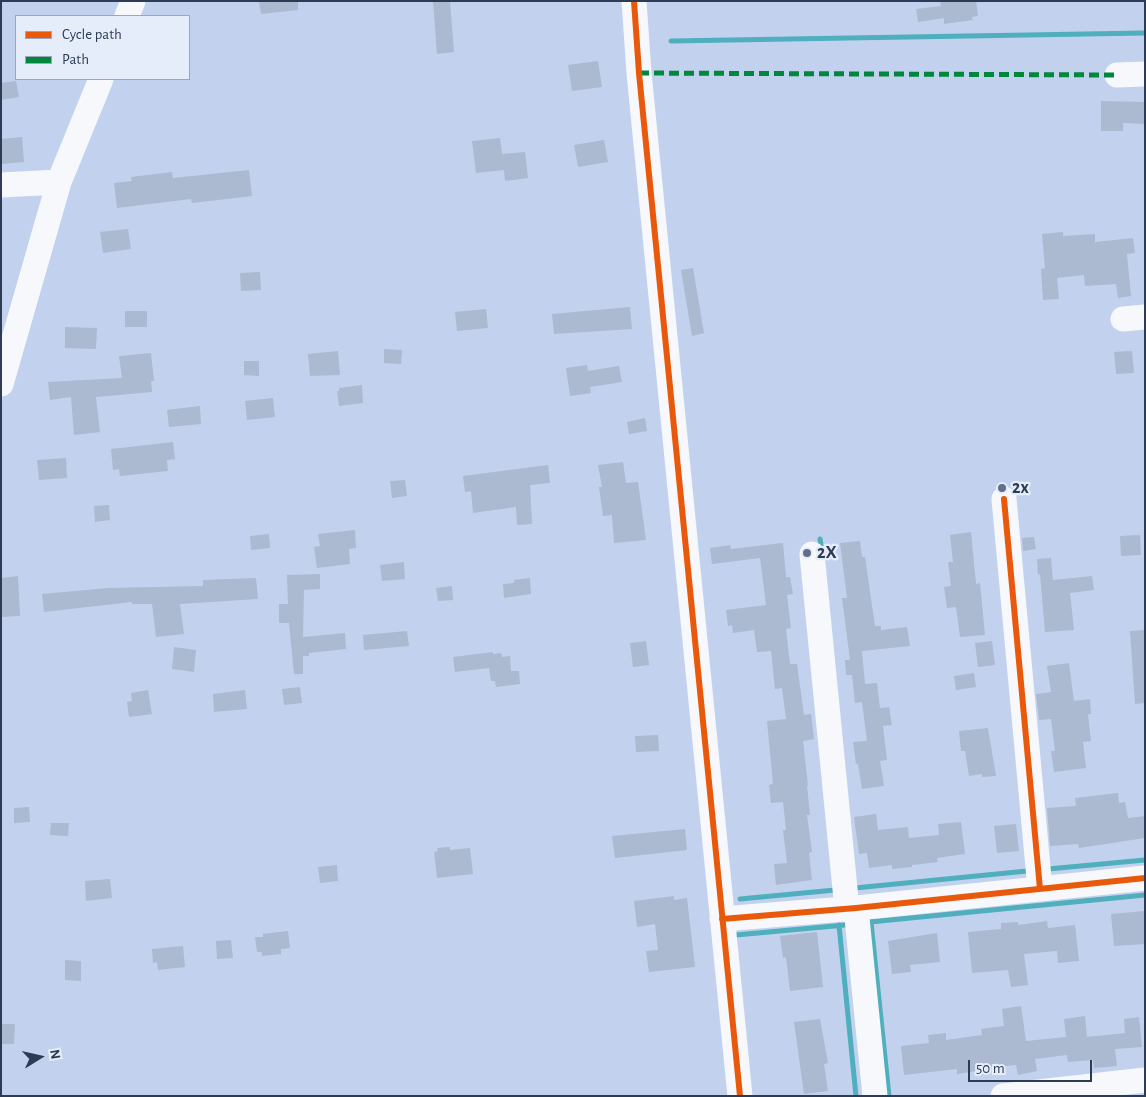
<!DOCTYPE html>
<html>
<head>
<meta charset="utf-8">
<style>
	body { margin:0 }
	#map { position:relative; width:1146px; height:1097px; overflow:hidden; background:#c2d2ee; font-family:"Alegreya Sans",sans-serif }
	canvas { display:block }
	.frame { position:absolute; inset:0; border:2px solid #2d3c54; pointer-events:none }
	.legend { position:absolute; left:15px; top:15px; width:175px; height:65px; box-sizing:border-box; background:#e6edfa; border:1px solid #9ca6b8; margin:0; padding:6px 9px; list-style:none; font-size:15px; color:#2d3c54 }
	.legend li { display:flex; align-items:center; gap:10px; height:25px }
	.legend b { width:25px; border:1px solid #9ca6b8 }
	.north { position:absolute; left:15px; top:1032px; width:50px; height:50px; -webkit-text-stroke:4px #e6edfa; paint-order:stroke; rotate:80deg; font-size:14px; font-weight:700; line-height:20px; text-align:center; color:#2d3c54 }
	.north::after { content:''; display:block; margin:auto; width:18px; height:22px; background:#2d3c54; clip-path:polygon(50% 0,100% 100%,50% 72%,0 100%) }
	.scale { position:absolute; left:968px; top:1060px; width:124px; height:22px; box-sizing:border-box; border:2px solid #2d3c54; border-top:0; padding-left:6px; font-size:15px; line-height:18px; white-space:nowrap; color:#2d3c54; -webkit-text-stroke:4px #e6edfa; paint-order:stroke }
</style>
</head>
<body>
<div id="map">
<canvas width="1146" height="1097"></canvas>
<div class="frame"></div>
<ul class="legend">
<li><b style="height:6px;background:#e8590c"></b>Cycle path</li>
<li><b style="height:6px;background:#00873e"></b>Path</li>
</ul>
<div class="north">N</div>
<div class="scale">50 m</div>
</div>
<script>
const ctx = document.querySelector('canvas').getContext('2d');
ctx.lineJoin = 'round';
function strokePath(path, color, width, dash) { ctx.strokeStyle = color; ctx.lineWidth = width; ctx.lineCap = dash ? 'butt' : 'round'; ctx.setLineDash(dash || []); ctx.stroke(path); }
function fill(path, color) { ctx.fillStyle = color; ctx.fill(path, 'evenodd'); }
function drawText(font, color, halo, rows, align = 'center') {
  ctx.font = font + ' "Alegreya Sans",sans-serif'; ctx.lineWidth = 4.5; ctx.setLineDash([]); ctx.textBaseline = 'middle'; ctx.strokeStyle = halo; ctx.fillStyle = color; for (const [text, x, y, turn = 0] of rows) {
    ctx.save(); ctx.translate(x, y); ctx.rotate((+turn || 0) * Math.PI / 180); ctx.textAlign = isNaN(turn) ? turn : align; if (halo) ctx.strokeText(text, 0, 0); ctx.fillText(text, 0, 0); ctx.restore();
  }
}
strokePath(new Path2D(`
	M671,41L1145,33
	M820,539L822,551
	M1048,869L1145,860
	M855,888L1027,871
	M740,899L835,890
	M870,922L1145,895
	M871,922L889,1096
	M839,925L856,1096
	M736,935L845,925`), '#4fafbc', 5);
fill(new Path2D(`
	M259,1H298V10L261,14Z
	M433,1H450L454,52L437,54Z
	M940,1H976L978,16L972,17L973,20L944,24V18L918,22L916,9L941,6Z
	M598,61L602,87L572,91L568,65Z
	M16,81L19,97L1,100V83Z
	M1101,101L1145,102V124L1123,123V131H1101Z
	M22,137L24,162L1,164V139Z
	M500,138L502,154L525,152L528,178L505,181L504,170L476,173L472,141Z
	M604,140L608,162L578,167L574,145Z
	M249,170L252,196L192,203L191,199L117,208L114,183L132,181L131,177L172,172L173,178Z
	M128,229L131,249L103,253L100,232Z
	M1063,232V236L1095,234V242L1133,238L1135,253L1127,254L1131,296L1118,298L1116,284L1085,286L1084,275L1057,278L1059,299L1043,300L1041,269L1045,268L1042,234Z
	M693,268L704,333L692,336L681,270Z
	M260,272L261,290L241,291L240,273Z
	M630,307L632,329L554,334L552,314Z
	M486,309L488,328L457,331L455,312Z
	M125,311H147V327H125Z
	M65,327L97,328L96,349L65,348Z
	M384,349L402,350L401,364L384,363Z
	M338,351L340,375L310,376L308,354Z
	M1132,351L1134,373L1116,374L1114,352Z
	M151,353L154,381H151L152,392L96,397L100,432L74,435L71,397L50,400L48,382L122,378L119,356Z
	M244,361H259V376L244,375Z
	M587,365L588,371L619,366L622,382L590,387L591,393L570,396L566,368Z
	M362,385L363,403L339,406L337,391H339V388Z
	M273,398L275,417L247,420L245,401Z
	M200,406L201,424L169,427L167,410Z
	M645,418L647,431L629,434L627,422Z
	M173,442L175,459L167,460L168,471L120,476L119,469L113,470L111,449Z
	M66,458L67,478L39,480L37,460Z
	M623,462L626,483L638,482L646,540L614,543L612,515L603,516L599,487H602L598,465Z
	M548,465L550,483L530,485L532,524L517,525L516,507L473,513L471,491L465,492L463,476Z
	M405,480L407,496L392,498L390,481Z
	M109,505L110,520L95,522L94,506Z
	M355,530L356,548L349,549L350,564L317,568L314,547L320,546L318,534Z
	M971,532L976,584L980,583L985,635L960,637L956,607L947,608L944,587L951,586L948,562H953L950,535Z
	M269,534L270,548L251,550L250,536Z
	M1140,535L1141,555L1121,556L1120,536Z
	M1034,537L1036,549L1023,551L1022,538Z
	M860,541L862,557H865L875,626H881V630L907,627L910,646L862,651L865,684L877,683L880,708L889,707L892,725L883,726L887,760L880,761L884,786L862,789L858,764H856L853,742L867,741L862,702L855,703L852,675H846L845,660H850L842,598H847L840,543Z
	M783,543L786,577H790L793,594L787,595L791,628L786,629L790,664H797L804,715L811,714L814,739L803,741L808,786H807L810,815H807L812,852L809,853L812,880L776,885L774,864L787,863L783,830H786L783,802L771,803L769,785L773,784L767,721L786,719L782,688L775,689L771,651L757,652L754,630L733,633L732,625L728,626L726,610L766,605L760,558L712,564L710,548L730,545L731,549Z
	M1051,558L1053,580L1092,576L1094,590L1070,593L1074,630L1045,632L1040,574L1038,575L1037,559Z
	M404,562L405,579L382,581L380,565Z
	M320,574V589L304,590L303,637L345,633L346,649L309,653V656H303V674H294L289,623H279V604H288L287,575Z
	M18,576L20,616L1,617V578Z
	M256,578L258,599L180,604L184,634L156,637L152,604H132V602L44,612L42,594L108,588L203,586V580Z
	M530,578L531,594L504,598L503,584L514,583V580Z
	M452,586L453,600L438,601L436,588Z
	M1145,630V703L1135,704L1130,631Z
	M407,631L409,646L364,650L363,635Z
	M646,641L649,665L633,667L630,643Z
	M992,641L995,665L978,667L975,643Z
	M174,647L196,650L194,672L172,669Z
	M493,652V654L501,653L502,657L510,656L511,671H519L520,684L496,687L495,681H491L489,668L455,672L453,657Z
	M1069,663L1074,701L1090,699L1091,714H1088L1091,741L1083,742L1086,768L1054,772L1051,751H1055L1051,719L1039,720L1036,694L1051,692L1047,666Z
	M974,673L976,687L956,690L954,676Z
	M300,687L302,703L284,705L282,689Z
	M148,690L152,714L129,717L127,702L132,701L131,693Z
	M245,690L247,709L214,712L213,694Z
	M988,728L996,776L982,777V774L969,776L965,751H961L959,731Z
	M658,735L659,751L636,752L635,736Z
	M1118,793L1119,803L1125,802L1128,818L1145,816V838L1079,848L1078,844L1050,846L1047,808L1076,806L1075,798Z
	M29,807L30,822L14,823V808Z
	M876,814L878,830L908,827L909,838L939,835L938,824L961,822L965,854L937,858L938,862L912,865V867L892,869V865L869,868L867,853L859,854L854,817Z
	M51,823H69L68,836L50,835Z
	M1016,824L1019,851L997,853L994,826Z
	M685,829L687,850L615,858L612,836Z
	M450,847V850L470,848L473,874L437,878L434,852L438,851L437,848Z
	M337,865L338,881L320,883L318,867Z
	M110,879L112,898L86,901L85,881Z
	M674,896V900L687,898L695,967L649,972L646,951L658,950L655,924L637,927L634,901Z
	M1145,911V944L1114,946L1111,914Z
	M1047,921L1048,928L1075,925L1079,961L1058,963L1057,951L1024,954L1028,985L1011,987L1008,970L972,973L968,932L1001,929V923L1018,922V925Z
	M288,931L290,948L281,949V954L262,956V952H257L255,937H263V934Z
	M817,932L823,987L790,991L786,957L783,958L780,936Z
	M937,933L940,962L910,965L911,972L892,974L888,941Z
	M231,940L233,958L217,959L216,941Z
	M183,946L185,967L158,970L157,962L153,963L152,949Z
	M65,960L81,961V981L65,980Z
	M1021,1006L1026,1041L1066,1037L1064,1019L1085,1016L1087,1037L1125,1033L1124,1019L1139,1017L1142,1047L1115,1049L1117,1066L1094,1068L1093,1060L1068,1062L1067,1055L1035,1059L1037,1071L1018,1075L1016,1065L977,1069V1071L957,1074V1069L904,1075L901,1046L929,1043L928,1035L946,1033V1040L982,1035L981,1029L1004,1026L1002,1009Z
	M820,1019L828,1063L824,1064L828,1091L804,1094L794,1022Z
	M1,1024H15L14,1044H1Z`), '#abb9d1');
strokePath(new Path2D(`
	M634,1L639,73L740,1096
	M127,16L133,1
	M1117,75L1145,74
	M1,185L59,182
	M1123,319L1145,317
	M1,384L59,182L101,79
	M1004,499L1040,889
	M812,554L847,909
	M856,908L875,1096
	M722,919L856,908L1145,878
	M1003,1096L1145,1080`), '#f6f8fc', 25);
strokePath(new Path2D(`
	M639,73L1117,75`), '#00873e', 5, [10, 5]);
strokePath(new Path2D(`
	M634,1L639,73L740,1096
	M1004,499L1040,889
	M722,919L856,908L1145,878`), '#e8590c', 6);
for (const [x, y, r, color] of [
	[1002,488,5,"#61708a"],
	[807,553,5,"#61708a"]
]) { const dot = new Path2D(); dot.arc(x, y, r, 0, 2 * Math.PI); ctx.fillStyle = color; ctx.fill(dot); strokePath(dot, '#e6edfa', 2); }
drawText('bold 18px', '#2d3c54', '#e6edfa', [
	["2x",1012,488],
	["2X",817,553]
], 'left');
</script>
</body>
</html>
